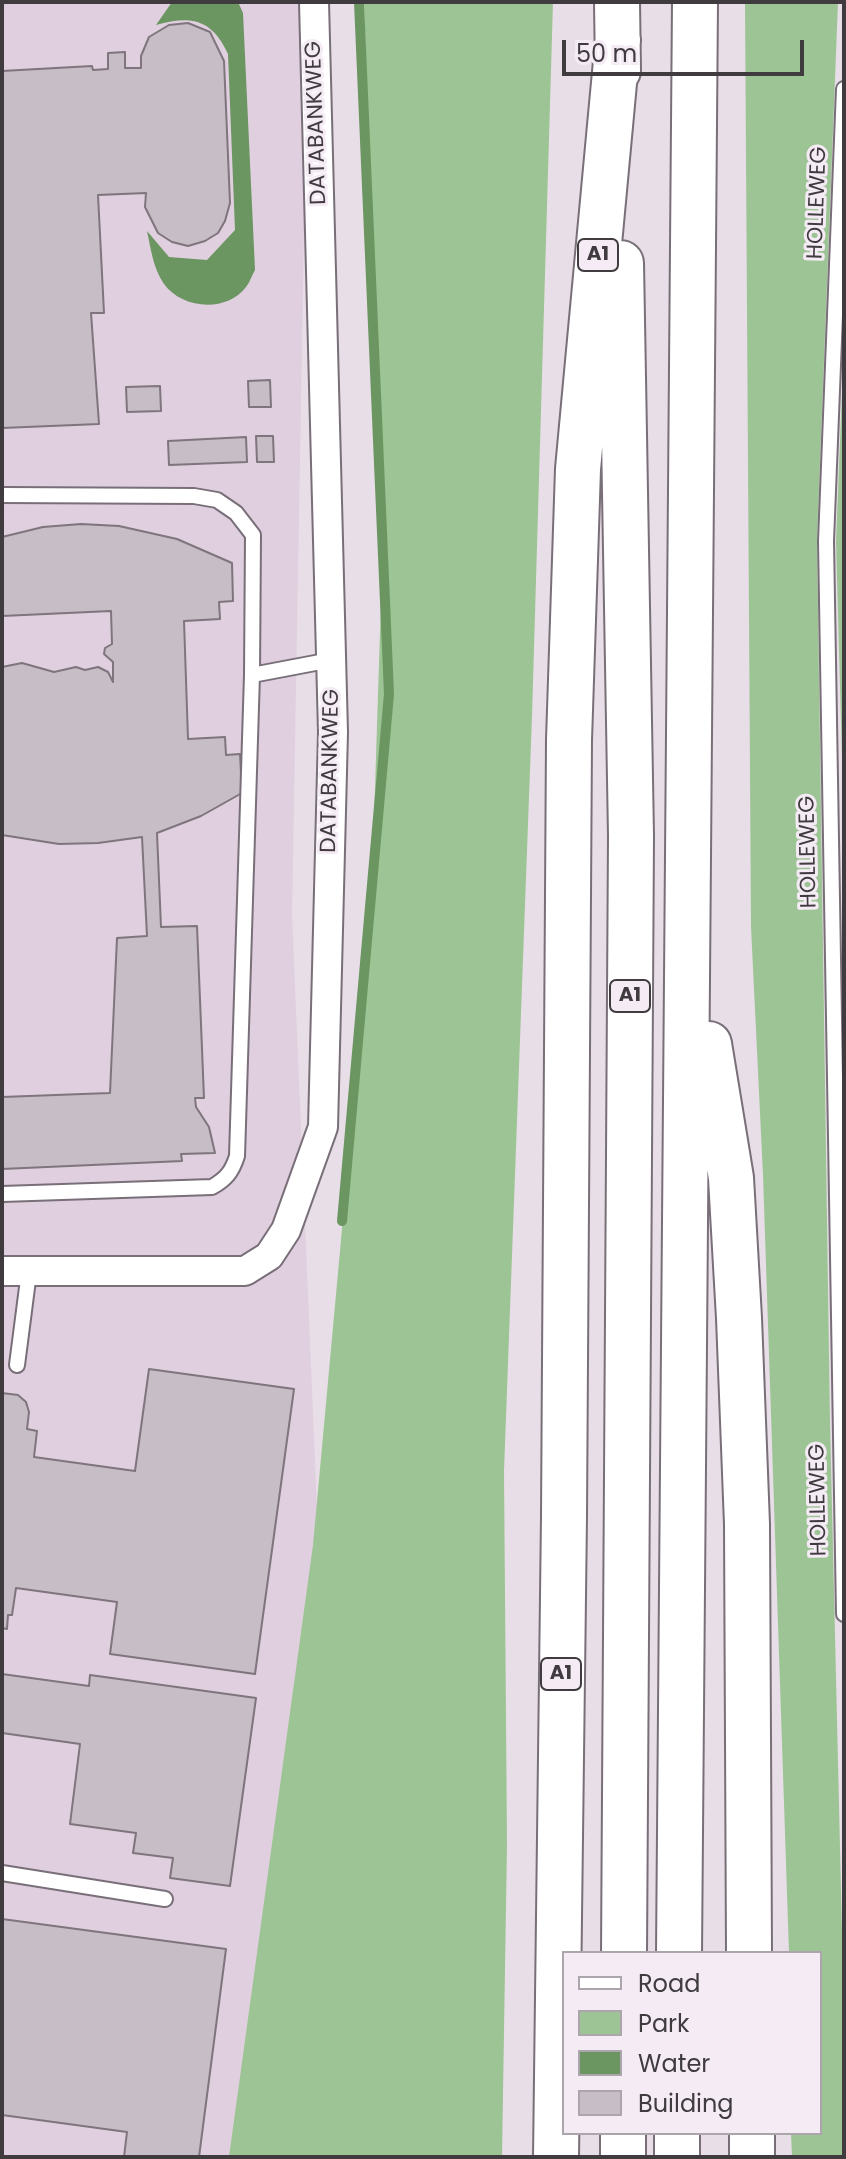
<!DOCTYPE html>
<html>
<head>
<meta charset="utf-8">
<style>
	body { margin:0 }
	#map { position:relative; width:846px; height:2159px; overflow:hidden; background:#e8dee7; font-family:Poppins,sans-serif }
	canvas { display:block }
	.frame { position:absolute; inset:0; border:4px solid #3f3b3f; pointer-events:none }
	.legend { position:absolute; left:562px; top:1951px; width:260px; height:184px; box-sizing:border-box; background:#f5ebf5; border:2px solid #aca5ac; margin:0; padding:10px 14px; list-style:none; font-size:24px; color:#3f3b3f }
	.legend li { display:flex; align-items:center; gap:16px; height:40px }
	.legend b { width:40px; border:2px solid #aca5ac }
	.scale { position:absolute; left:562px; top:40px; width:242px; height:36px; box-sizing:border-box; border:4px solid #3f3b3f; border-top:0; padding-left:10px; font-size:24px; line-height:28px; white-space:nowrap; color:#3f3b3f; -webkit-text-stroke:6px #f5ebf5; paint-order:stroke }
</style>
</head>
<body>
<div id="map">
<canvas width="846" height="2159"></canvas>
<div class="frame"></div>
<ul class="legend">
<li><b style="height:10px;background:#fff"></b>Road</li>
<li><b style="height:22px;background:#9dc494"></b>Park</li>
<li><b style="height:22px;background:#6b9561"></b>Water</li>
<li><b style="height:22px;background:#c7bdc6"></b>Building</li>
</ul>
<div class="scale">50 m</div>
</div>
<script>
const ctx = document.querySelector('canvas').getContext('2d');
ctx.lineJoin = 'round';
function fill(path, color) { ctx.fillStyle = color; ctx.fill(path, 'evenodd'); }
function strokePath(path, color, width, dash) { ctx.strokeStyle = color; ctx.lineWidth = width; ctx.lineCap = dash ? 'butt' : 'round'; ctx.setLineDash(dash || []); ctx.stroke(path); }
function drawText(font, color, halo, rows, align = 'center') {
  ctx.font = font + ' Poppins,sans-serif'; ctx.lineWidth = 6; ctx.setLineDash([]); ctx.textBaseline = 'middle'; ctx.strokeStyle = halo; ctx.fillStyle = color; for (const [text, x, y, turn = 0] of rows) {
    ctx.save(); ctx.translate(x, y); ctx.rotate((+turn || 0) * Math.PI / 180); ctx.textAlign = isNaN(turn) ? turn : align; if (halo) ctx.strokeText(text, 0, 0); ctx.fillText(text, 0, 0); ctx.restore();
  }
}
fill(new Path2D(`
	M2,2H308L292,914L342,2105L333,2157H2Z`), '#e0cfdf');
fill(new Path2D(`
	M364,2H553L532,716L504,1471L507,1843L502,2157H229L313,1545L371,913L383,538Z
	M745,2H838L817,540L830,1422L844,2018V2157H792L791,2133H820V1953H789L763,1175L751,927Z
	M844,342V831L836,541Z`), '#9dc494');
fill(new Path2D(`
	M172,2H238L243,13L255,270C252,275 250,282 246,287C226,313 182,309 164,284C153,268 151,249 147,231L169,257L207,260L235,230L228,54C212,19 191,15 156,25Z`), '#6b9561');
strokePath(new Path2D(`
	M342,1221L389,694L359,2`), '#6b9561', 10);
const building = new Path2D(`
	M188,23L210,32L224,61L230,203L225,221L218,233L205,241L188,246L172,242L158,233L145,207L146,193L98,195L104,313H91L99,424L2,428V71L92,66L93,70L108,69V53L125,52V68H141V56L149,37L169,25Z
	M270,380L271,407H249L248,381Z
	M160,386L161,411L127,412L126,387Z
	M256,436H273L274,462H257Z
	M246,437L247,462L169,465L168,441Z
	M81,524L119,526L177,539L232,563L233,601L219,602L220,619L184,621L188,739L225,737L226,755L240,754L242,793L201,816L157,833L161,927L197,926L204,1098H195L196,1107L209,1127L215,1153L181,1154L182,1161L2,1169V1097L110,1093L117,938L147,936L142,837L98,843L59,844L2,835V667L22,663L54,672L76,667L85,670L98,667L108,672L113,682V662L104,654L105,648L112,644L111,611L2,616V537L43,527Z
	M149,1369L294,1389L255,1674L110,1654L117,1602L16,1588L12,1615H8L7,1629L2,1628V1393L18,1395L26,1402L29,1412L27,1429L37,1431L34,1457L135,1471Z
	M2,1674L89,1686L90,1675L256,1698L230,1886L170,1878L173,1858L133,1853L136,1833L70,1824L80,1744L2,1733Z
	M2,1919L226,1949L199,2157H124L127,2132L2,2115Z`);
fill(building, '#c7bdc6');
strokePath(building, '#7e757d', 2);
const service = new Path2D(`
	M844,89L826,541L844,1614
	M2,495L194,496L217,500L236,513L253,535L252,675L331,660
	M2,1194L212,1187C226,1179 232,1172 237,1156L252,675
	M17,1365L29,1272
	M2,1873L165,1899`);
const minor = new Path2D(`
	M2,1271H245L269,1256L286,1230L323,1127L333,732L314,2`);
const motorway = new Path2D(`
	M617,2L618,71
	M621,263L631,836L624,1953
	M709,1044L731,1178L739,1318L747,1524L749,1953
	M679,1953L695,2
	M752,2133V2157
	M556,2157L564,1516L569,740L578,469L618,40
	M623,2157V2133
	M677,2157V2133`);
strokePath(service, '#786f78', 18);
strokePath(minor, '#786f78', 32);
strokePath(motorway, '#786f78', 48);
strokePath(service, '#fff', 14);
strokePath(minor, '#fff', 28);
strokePath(motorway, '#fff', 44);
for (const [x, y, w] of [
	[598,255,40],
	[630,996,40],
	[561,1674,40]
]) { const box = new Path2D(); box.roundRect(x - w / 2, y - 16, w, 32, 6); ctx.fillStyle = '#f5ebf5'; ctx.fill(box); strokePath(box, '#3f3b3f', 2); }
drawText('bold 20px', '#3f3b3f', null, [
	["A1",598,255],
	["A1",630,996],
	["A1",561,1674]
]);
drawText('22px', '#3f3b3f', '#f5ebf5', [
	["DATABANKWEG",317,123,-92],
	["HOLLEWEG",818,203,-88],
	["DATABANKWEG",331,771,-89],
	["HOLLEWEG",809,852,-91],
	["HOLLEWEG",819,1500,-91]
]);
</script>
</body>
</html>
